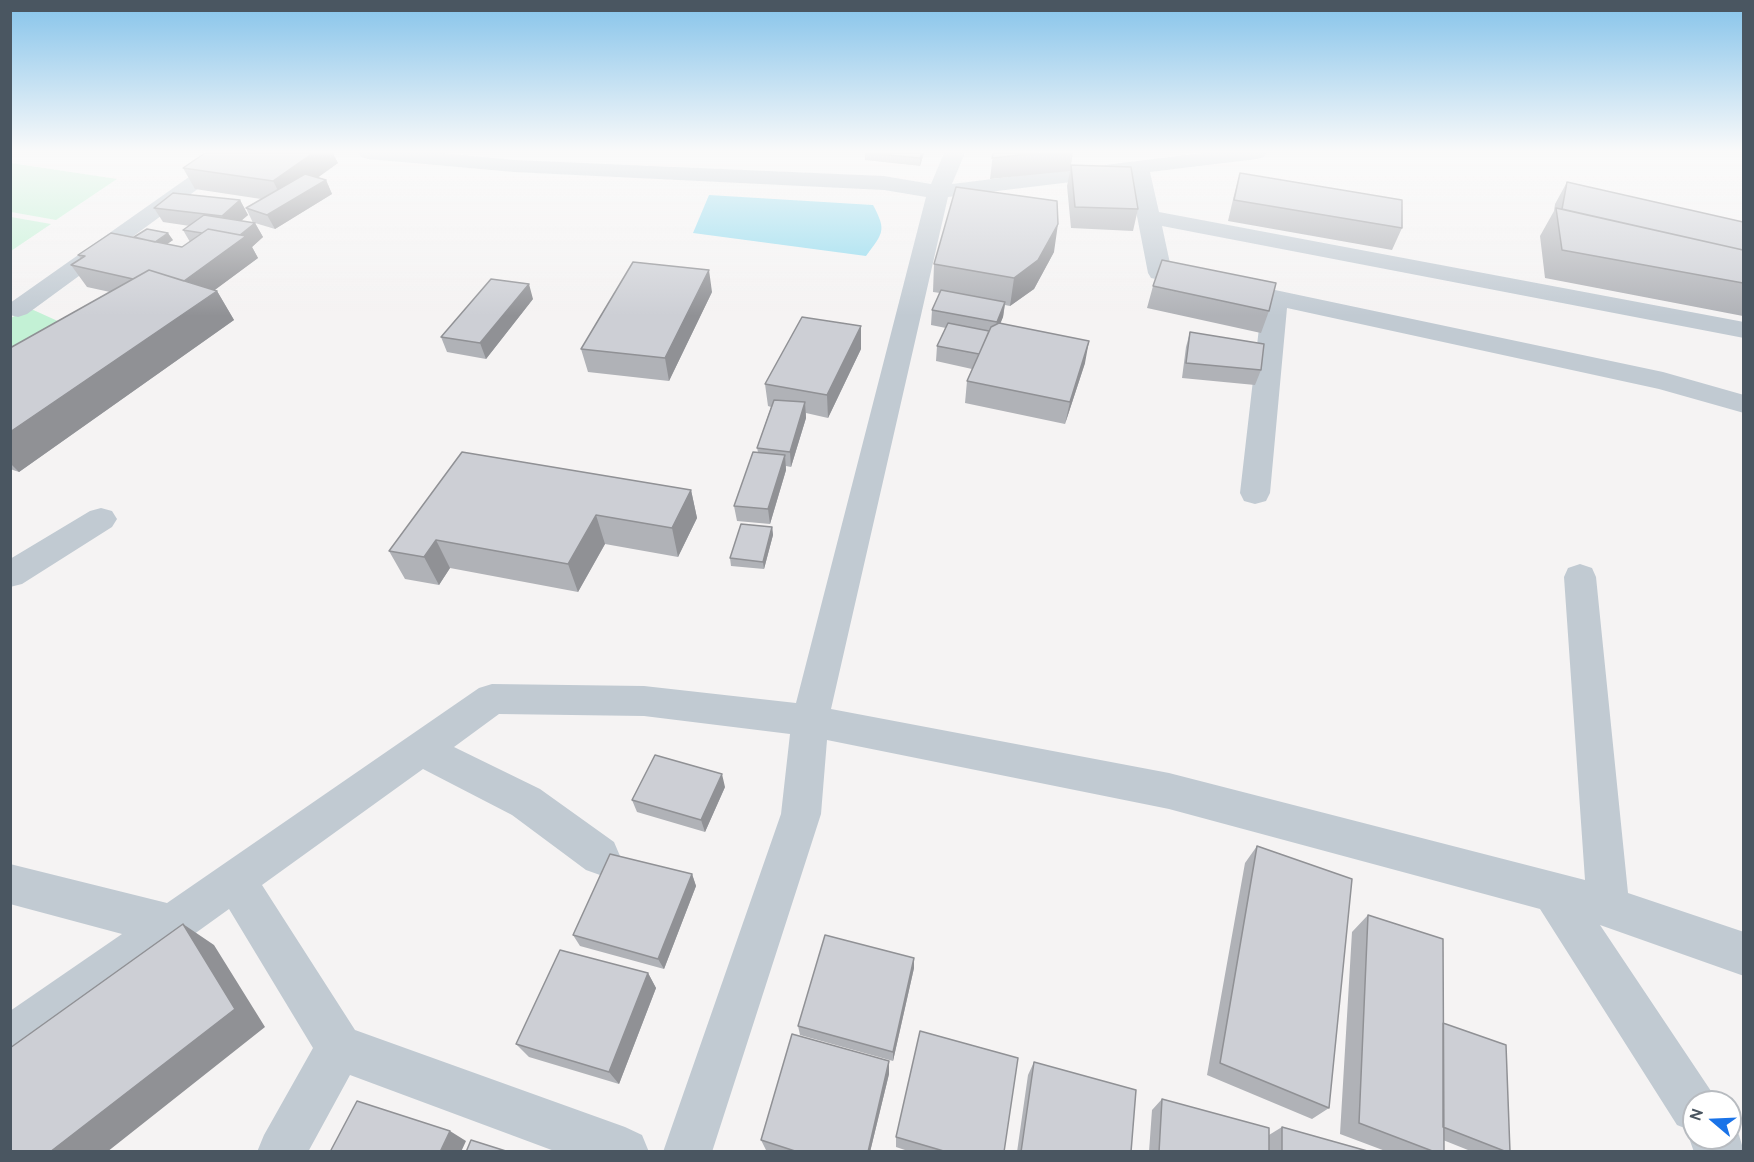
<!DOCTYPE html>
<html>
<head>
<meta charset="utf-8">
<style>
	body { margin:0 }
	#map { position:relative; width:1754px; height:1162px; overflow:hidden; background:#f5f3f3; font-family:Cabin,sans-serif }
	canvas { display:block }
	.frame { position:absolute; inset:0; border:12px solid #4a5661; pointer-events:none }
	.north { position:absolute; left:1682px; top:1090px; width:60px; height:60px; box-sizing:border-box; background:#fff; border:2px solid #b7bbc0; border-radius:50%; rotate:289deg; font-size:16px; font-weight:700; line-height:24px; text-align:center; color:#4a5661 }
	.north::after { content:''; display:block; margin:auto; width:21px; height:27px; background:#1a73e8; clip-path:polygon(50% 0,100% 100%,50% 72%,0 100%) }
</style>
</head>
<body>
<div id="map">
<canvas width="1754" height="1162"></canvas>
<div class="frame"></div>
<div class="north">N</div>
</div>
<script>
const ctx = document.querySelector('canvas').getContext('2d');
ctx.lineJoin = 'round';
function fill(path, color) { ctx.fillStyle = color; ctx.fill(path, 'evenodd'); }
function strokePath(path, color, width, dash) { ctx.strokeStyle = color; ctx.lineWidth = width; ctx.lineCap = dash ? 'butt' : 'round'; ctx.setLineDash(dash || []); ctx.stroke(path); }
fill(new Path2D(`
	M11,163L117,179L56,220L11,212Z
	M11,217L51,224L11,251Z
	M29,308L82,332L11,372V318Z`), '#c3f1d5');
fill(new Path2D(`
	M709,195L873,205C887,231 883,233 866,256L693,233Z`), '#90daee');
fill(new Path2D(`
	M223,153H247L27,314L18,317L10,315V303Z
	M358,153H443L514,160L884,176L931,184L944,153H965L952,184L1202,153H1267L1264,157L1257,159L1150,172L1159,212L1744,322V338L1162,226L1171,268L1663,372L1744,395V413L1659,389L1287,308L1270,493L1266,501L1255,504L1244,501L1240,493L1262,302L1151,278L1148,273L1129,175L948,197L831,709L1169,773L1585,880L1564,577L1568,568L1580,564L1592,568L1596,577L1628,893L1744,932V976L1600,925L1711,1091L1715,1102H1694V1138H1730V1121L1739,1135L1744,1152H1694L1689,1138L1692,1131L1677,1125L1540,909L1169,809L827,740L821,814L712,1152H663L781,814L790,734L644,716L499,714L454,747L540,789L614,842L620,856L614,870L600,875L586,870L512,815L423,769L262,885L355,1030L625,1127L642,1135L649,1152H557L350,1075L308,1152H257L264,1135L313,1048L229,909L26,1055L10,1062V1011L122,934L10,904V864L167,903L479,688L492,684L644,686L796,703L926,197L884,190L514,172L368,159L361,157Z
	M101,508L112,511L117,519L112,527L22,584L10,587V559L90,511Z`), '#c1cad2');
fill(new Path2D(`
	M865,153H924L920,166L865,160Z
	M993,153H1073L1071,165L1138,209L1133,231L1071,228L1067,186L1070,171L990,179Z
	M338,163L318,177L326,180L332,194L275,229L255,223L263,237L252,247L258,258L214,290L217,291L234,320L19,472L10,469V348L110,292L87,287L71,265L81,259L78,255L134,237L173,240L167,244L182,247L190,242L183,230L190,226L163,222L154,208L240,200L248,215L241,221L253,223L246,208L261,199L195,189L183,168Z
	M1240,173L1402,228L1392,250L1228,221L1234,195Z
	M1567,182L1743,222V316L1545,278L1540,236L1554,211L1555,204Z
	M1054,252L1034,289L1010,306L1005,305L1003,317L1000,323L1085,363L1065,424L965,403L967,381L972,369L936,361L937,346L946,328L931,325L932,310L940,293L933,292L934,264Z
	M1153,286L1269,311L1261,333L1147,308Z
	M712,292L669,381L588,372L581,349Z
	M533,299L486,359L447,352L441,337Z
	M1190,332L1261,370L1255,385L1182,378L1186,347Z
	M861,349L828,418L806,413V418L791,467L786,466V470L770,524L737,521L734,506L758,452L757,448L771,407L768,406L765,384Z
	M462,452L691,490L697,518L678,557L605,544L578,592L450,568L439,585L405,579L389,551Z
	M772,527L773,535L764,569L731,566L730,558Z
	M725,787L705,832L637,812L632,800Z
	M1257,846L1329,1108L1312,1119L1207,1075L1245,863Z
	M692,874L696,886L664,969L580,946L573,935Z
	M1368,915L1443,1023L1510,1152H1473L1443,1140L1444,1152H1388L1340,1134L1352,932Z
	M914,958V968L893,1061L800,1035L798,1026Z
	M648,973L656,988L619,1084L529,1057L516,1044Z
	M889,1061V1074L870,1152H769L766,1150L761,1140Z
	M1034,1062L1131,1152H1017L1028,1075Z
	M1162,1099L1269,1135L1282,1127L1371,1152H1149L1152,1110Z
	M896,1137L1004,1152H911L896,1147Z`), '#b0b2b7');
fill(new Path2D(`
	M313,153H333L338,163L284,202L273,181Z
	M922,153H924L920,166V158Z
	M326,180L332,194L275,229L267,215Z
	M240,200L248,215L230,230L222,216Z
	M255,223L263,237L252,247L258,258L196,304L182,282Z
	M1058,224L1054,252L1034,289L1010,306L1014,278Z
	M168,233L173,240L157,251L152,244Z
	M709,270L712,292L669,381L665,358Z
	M529,284L533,299L486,359L480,343Z
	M217,291L234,320L19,472L10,463V432Z
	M1005,302L1003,317L995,337L997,322Z
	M861,326V349L828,418L827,395Z
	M1089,341L1085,363L1065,424L1070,402Z
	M805,402L806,418L791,467L790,452Z
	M785,455L786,470L770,524L768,509Z
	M691,490L697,518L678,557L672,528Z
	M596,515L605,544L578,592L568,564Z
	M772,527L773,535L764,569L763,562Z
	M436,540L450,568L439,585L424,557Z
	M722,774L725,787L705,832L701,820Z
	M692,874L696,886L664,969L658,959Z
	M183,924L214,945L265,1027L107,1152H50Z
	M914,958V968L893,1061V1052Z
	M648,973L656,988L619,1084L609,1072Z
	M889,1061V1074L870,1152H868Z
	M450,1131L466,1141L461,1152H440Z`), '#909195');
const building = new Path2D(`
	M205,153H313L273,181L183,168Z
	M866,153H922L920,158Z
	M993,153H1039L992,158Z
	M1071,165L1131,167L1138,209L1075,207Z
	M1240,173L1402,200V228L1234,200Z
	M305,174L326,180L267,215L246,208Z
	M1567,182L1743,222V250L1562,209Z
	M956,187L1057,201L1058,224L1038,260L1014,278L934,264Z
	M173,193L240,200L222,216L154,208Z
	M1556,208L1743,250V283L1562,250Z
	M204,215L255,223L240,235L208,229L202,233L183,230Z
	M147,229L168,233L155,242L134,237Z
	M208,229L246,236L184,281L149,270L133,279L71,265L85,256L78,255L111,233L182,247Z
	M1162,260L1276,283L1269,311L1153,286Z
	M633,262L709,270L665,358L581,349Z
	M149,270L217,291L10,432V348Z
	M491,279L529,284L480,343L441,337Z
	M941,290L1005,302L997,322L932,310Z
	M802,317L861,326L827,395L765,384Z
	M948,323L989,331L979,354L937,346Z
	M999,323L1089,341L1070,402L967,381L991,327Z
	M1190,332L1264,344L1261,370L1186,363Z
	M774,400L805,402L790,452L757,448Z
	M462,452L691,490L672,528L596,515L568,564L436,540L424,557L389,551Z
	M753,452L785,455L768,509L734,506Z
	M741,524L772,527L763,562L730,558Z
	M655,755L722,774L701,820L632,800Z
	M1257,846L1352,879L1329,1108L1220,1063Z
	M610,854L692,874L658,959L573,935Z
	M1368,915L1443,939L1444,1152H1435L1359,1123Z
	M183,924L235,1009L50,1152H10V1048Z
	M825,935L914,958L893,1052L798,1026Z
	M560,950L648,973L609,1072L516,1044Z
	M1443,1023L1506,1045L1510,1152H1507L1443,1127Z
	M920,1031L1018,1058L1004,1152H947L896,1137Z
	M792,1034L889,1061L868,1152H798L761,1140Z
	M1034,1062L1136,1090L1131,1152H1021Z
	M1162,1099L1269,1128V1152H1159Z
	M357,1101L450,1131L440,1152H330Z
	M1282,1127L1371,1152H1282Z
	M471,1140L509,1152H466Z`);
fill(building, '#cdcfd5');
strokePath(building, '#909195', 1.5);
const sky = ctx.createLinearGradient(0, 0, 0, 316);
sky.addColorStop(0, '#85c3ea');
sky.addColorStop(0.48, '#fafafa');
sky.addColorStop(1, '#fafafa00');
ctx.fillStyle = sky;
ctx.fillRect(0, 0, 1754, 316);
</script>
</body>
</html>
